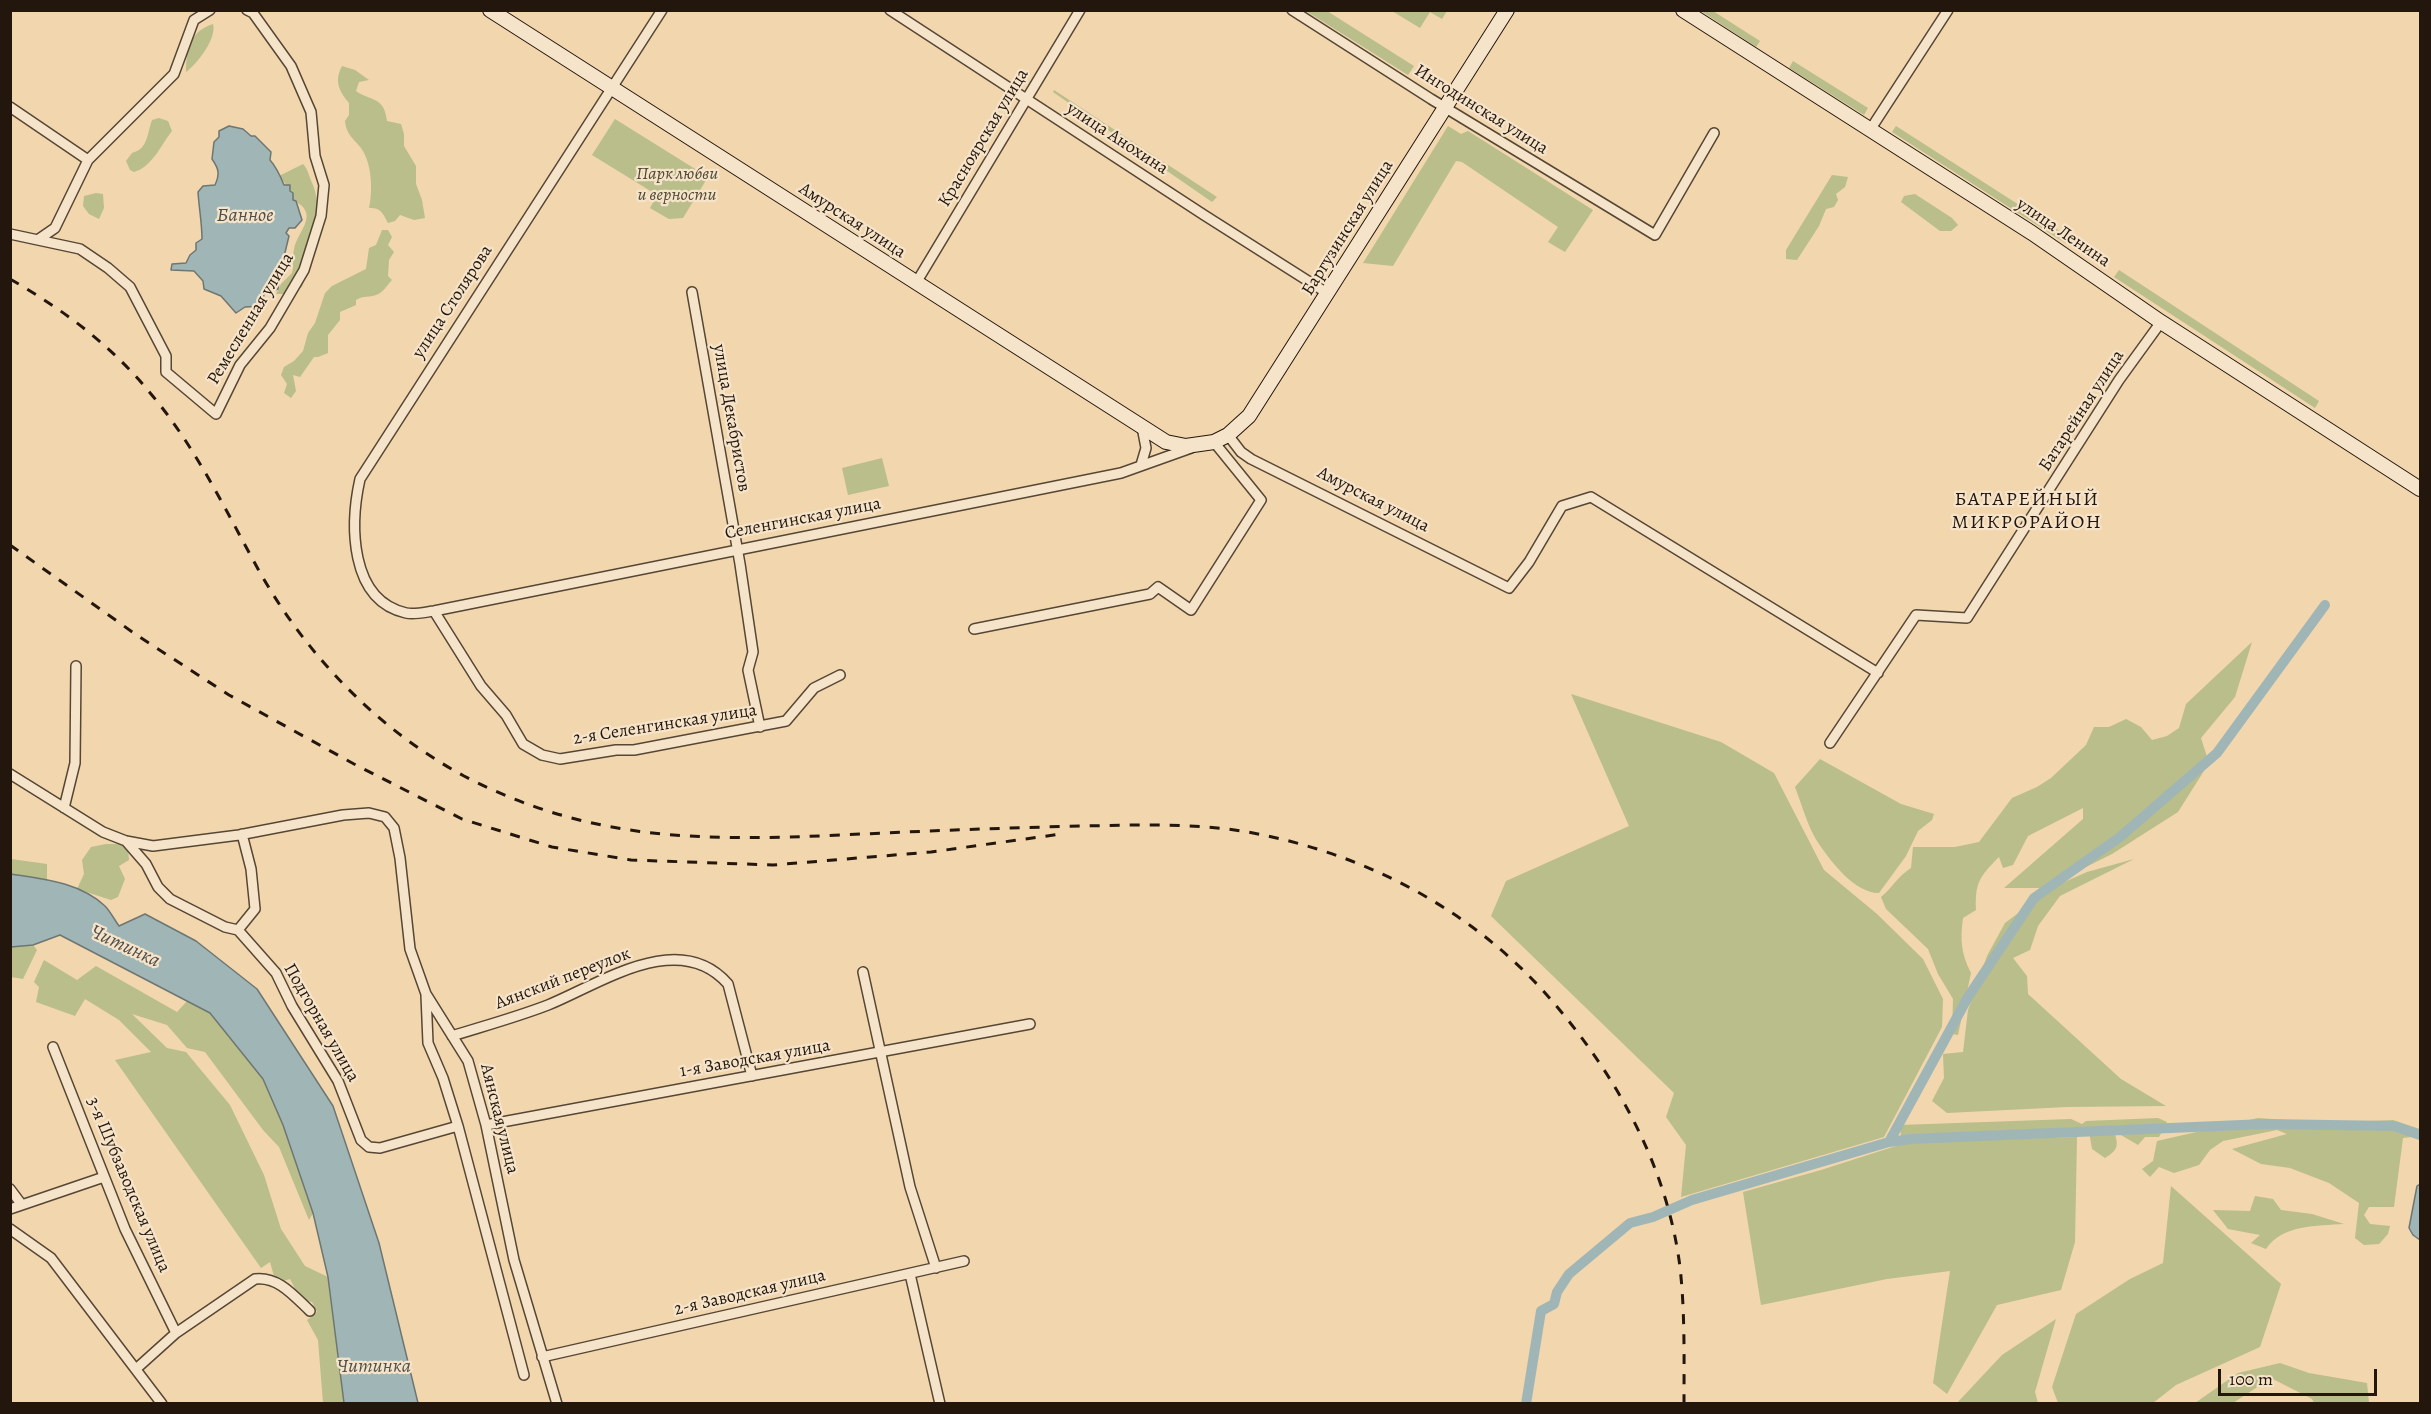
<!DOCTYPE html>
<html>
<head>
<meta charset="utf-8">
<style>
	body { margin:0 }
	#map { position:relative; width:2431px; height:1414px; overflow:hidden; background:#f1d6ae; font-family:Alegreya,serif }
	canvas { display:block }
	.frame { position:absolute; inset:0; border:12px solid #23160c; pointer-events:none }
	.scale { position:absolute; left:2218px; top:1369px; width:159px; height:27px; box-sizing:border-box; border:3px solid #23160c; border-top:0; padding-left:8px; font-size:18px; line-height:21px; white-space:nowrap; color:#23160c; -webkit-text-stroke:4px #f6e4ca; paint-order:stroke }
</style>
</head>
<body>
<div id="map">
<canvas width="2431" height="1414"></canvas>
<div class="frame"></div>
<div class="scale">100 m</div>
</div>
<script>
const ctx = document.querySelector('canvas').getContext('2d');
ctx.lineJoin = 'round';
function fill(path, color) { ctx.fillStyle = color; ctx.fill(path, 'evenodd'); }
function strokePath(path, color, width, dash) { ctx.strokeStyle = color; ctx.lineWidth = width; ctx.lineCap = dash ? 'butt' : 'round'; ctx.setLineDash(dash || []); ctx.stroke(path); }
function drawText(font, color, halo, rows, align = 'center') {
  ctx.font = font + ' Alegreya,serif'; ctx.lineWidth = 4.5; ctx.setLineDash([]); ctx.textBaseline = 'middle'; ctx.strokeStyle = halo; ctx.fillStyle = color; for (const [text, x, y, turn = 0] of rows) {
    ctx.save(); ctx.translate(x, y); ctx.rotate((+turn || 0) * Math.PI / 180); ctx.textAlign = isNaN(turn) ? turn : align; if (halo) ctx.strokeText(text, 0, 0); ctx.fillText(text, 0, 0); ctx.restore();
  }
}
fill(new Path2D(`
	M1306,11H1327L1414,66L1408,75Z
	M1392,11H1447L1442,19L1430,12L1420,28Z
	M1701,11H1713L1760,41L1756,47Z
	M213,24C217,38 198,63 186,72C186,50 190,31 213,24Z
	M1793,61L1868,108L1864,115L1789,68Z
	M342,66L355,70L369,80L359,82L356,91C372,102 384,96 387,121L401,124L404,134V146L416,166V184L422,200L425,218L414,220L400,215L395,221L388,223C383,213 380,207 369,208C373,191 372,163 361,148C353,138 346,134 345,121L349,115V103C339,91 334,81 342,66Z
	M1054,90L1217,197L1212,202L1053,92Z
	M159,118L168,121L172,131C161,145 152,167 134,172L130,170L126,161L132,153C148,149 147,134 152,120Z
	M615,119L708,177L683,218L669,219L650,208L657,195L592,155Z
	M1448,126L1461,134L1468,131L1593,210L1565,252L1548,242L1558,227L1462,162L1456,161L1393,266L1363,263Z
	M1896,126L2069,237L2065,243L1892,132Z
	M303,164C309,171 309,177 313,185C324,214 311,242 304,270L305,278L302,287L297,289L289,286L285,294H276L281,284L292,273C294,265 292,258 294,249C298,230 321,214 293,200V193L279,176Z
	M1832,175L1848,177L1845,187L1836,194L1838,200L1834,207L1826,209L1819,226L1797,260L1786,259V250Z
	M96,193L103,194L104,208L99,219L89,214L83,206L84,196Z
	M1915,194L1952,218L1958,225L1951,231H1940L1901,202L1904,196Z
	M382,230H388L392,237L388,245L394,252L389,260L388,276L392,280C387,285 383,293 376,295C369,298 364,295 356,300V305L340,312V320L328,335V353L318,357H314L300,377L293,375L296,391L291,398L284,393L287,384L281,375L284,367L294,361L303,351L308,333L315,323L325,293L332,286L366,269L369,248L376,245Z
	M2119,270L2319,401L2315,408L2114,277Z
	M882,458L889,486L848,495L842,468Z
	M2252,642L2235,697L2201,738L2209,763L2178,812L2112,854L2044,888H2004L2083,819V808L2028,836L2013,865L2003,868L1999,857C1979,877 1975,883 1976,910L1963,918C1960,939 1961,954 1971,973L1958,1035L1952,1034L1953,999L1938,974L1928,949L1886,909L1881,897C1893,887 1898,876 1911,868L1913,847H1955L1979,842L2012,798L2037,787L2051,778L2086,745L2094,727H2109L2126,719L2141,727L2152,740L2167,736L2179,728L2186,704Z
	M1571,694L1721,742L1774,773L1824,870L1877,914L1923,959L1943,999L1942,1027L1884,1137L1681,1197L1686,1145L1666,1117L1674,1093L1491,916L1506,881L1629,826Z
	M1820,759L1901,804L1934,814L1932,820L1918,831L1906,856L1879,893C1855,893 1832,863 1819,844C1808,828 1802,805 1795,787Z
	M106,844H121L128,850L129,860L119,866L125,879L118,897L111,900L77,889L84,874L82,860L91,847Z
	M11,859L47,864V880L11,874Z
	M2134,859L2060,896L2038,926L2030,950L2013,958L2027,976L2028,994L2121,1079L2166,1106L2067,1107L1947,1113L1932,1101L1944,1078L1943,1054L1963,1052L1968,1010L1987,956L2005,923L2053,887L2087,872Z
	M33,945L37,950L23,979L11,977V947Z
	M44,960L77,980L96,966L177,1012L188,1000L210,1013L263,1079L283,1125L313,1213L309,1220L279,1147L263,1130L205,1052L187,1048L167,1025L132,1014L167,1048L186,1052L230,1105L264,1175L281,1229L305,1266L328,1277L344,1403H323L318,1340L307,1320L317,1312L312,1302L301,1300L290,1279L276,1283L270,1262L261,1268L115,1060L151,1052L119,1020L85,999L75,1016L36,1002L39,987L34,982Z
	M2158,1118L2167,1122L2159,1137H2145L2138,1145L2114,1131C2119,1146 2118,1150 2105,1158L2092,1149L2089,1131L2084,1127L1901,1137L1900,1125L2071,1119L2082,1124L2086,1121Z
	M2258,1118L2328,1123L2393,1120L2420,1129V1136L2403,1138L2394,1207H2369L2364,1215L2370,1224L2390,1226L2388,1234L2379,1244L2364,1245L2355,1238L2359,1203L2329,1183L2290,1168L2261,1164L2232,1149L2287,1134L2277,1130L2223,1141L2210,1150L2199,1165L2174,1173L2159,1167L2150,1177L2142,1169L2153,1161L2157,1141Z
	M2077,1137L2075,1242L2061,1290L1997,1305L1947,1394L1933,1383L1950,1271L1887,1279L1761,1305L1743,1192L1821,1170L1899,1145L1938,1140Z
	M2171,1186L2281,1284L2260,1347L2176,1385L2153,1403H2058L2052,1387L2076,1314L2130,1279L2163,1263Z
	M2255,1196L2273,1199L2281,1210L2312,1214L2344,1224C2317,1226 2283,1224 2266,1249L2251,1243L2260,1235L2228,1229L2213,1210L2250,1211Z
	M2056,1319L2035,1392L2038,1403H1957L2002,1355Z
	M2280,1363L2309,1373L2367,1383L2369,1403H2314L2312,1399L2271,1378L2233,1403H2195L2238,1373Z`), '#b9be8a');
const water = new Path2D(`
	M229,126L243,129L251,136H255L271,152L270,160C277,168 280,175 284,185H290V191L293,193V200L296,201L302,220L295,228H289L286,233L289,236L281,269L285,274L279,282L278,289L264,294L262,306L245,307L236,313L221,296L204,289L203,281L194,271L171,270L172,264L186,263L190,255L196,250V243L202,239C202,223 199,208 198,192L203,186L215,185C220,174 219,169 212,159L214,142L219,137V131Z
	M11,874C43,879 79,882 105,906C110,911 114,919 119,926L145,914L196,941L257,989L333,1106L379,1243L418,1403H344L328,1277L313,1213L283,1125L263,1079L210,1013L60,935L33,945L11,947Z
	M2420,1184V1240L2413,1235L2409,1228L2417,1186Z`);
fill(water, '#a0b6b6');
strokePath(water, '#6e7672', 1.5);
strokePath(new Path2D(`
	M1889,1142L1968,997L2034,898L2120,837L2217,753L2325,605
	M1526,1404L1541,1311L1554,1304L1557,1292L1569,1274L1630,1223L1653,1217L1692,1200L1889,1142L1911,1139L2265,1124L2394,1126L2420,1135`), '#a0b6b6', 10);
const street = new Path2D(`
	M662,10L360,479C350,524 349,600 406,613C414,615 426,612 434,611L1121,473L1191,448
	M890,10L1204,215L1327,293
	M1292,10L1431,99L1655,235L1714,133
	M10,107L88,160
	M1870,130L1948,10
	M10,234L80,249L108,268L130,287L166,356V372L216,414L240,365L270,328L304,270L321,216L324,185L315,156L311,112L291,66L253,13L247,10
	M39,239L55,228L88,160L174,74L194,20L210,10
	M916,283L1080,10
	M692,292L740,564L753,652L748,670L760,727
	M1228,435L1241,452L1251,459L1509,588L1529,562L1562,506L1591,497L1878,673
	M1141,465L1146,448L1142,427
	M434,611L481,686L506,715L523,744L542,755L560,759L616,750H634L786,721L814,688L840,675
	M974,629L1150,594L1158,587L1191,610L1261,500L1214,442
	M1830,743L1916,615L1967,618L2119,380L2161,322
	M10,774L103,832L126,841L153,846L239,835L343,815L369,813L385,817L394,828L400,858L410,949L426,994L468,1061L486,1125L514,1260L557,1404
	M64,808L75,763L76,666
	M242,834L251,869L255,909L238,930L276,973L292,1006L338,1081L361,1140L369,1147L380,1148L458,1126
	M126,841L146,864L158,887L170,899L225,927L238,930
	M863,972L910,1187L936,1268
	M426,995L428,1043L443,1078L458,1126L524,1375
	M452,1036C484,1026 517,1017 548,1005C600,984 679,928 728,984L752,1076
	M53,1047L125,1229L176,1333
	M486,1125L1030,1024
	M10,1189L22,1205
	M10,1209L104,1177
	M10,1229L51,1258L162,1404
	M910,1274L940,1404
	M542,1357L964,1261
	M136,1369L176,1333L255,1279C278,1276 294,1296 310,1311`);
const secondary = new Path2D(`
	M490,10L1166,442L1186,446L1214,442L1228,435L1249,416L1507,10
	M1683,10L2032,233L2161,322L2420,489`);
strokePath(street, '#564634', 12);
strokePath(secondary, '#23160c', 16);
strokePath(street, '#f6e4ca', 9);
strokePath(secondary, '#f6e4ca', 14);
strokePath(new Path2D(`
	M10,279C64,310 112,346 151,394C195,446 225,509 258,569C306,655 377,729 464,776C591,842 703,841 842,835C922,831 1001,828 1081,826C1142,825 1203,822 1263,835C1371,857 1473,912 1546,994C1614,1071 1667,1164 1680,1267C1685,1312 1684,1358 1684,1404
	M10,545L138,636L229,695L354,764L462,819L552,847L631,860L773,865L931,852L1061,834`), '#23160c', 3, [10, 10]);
drawText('18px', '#23160c', '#f6e4ca', [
	["Ингодинская улица",1481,110,32],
	["Красноярская улица",984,138,-59],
	["улица Анохина",1117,139,33],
	["Амурская улица",852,221,33],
	["Баргузинская улица",1348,228,-58],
	["улица Ленина",2063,233,34],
	["улица Столярова",453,302,-57],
	["Ремесленная улица",251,319,-59],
	["Батарейная улица",2082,411,-57],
	["улица Декабристов",731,418,80],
	["Амурская улица",1373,500,27],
	["Селенгинская улица",803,519,-11],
	["2-я Селенгинская улица",665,725,-9],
	["Аянский переулок",563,979,-21],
	["Подгорная улица",321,1023,60],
	["1-я Заводская улица",755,1059,-10],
	["Аянская улица",499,1119,76],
	["3-я Шубзаводская улица",128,1185,67],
	["2-я Заводская улица",750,1293,-13]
]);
drawText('italic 18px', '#504832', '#f6e4ca', [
	["Парк любви",677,175],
	["и верности",677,196]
]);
drawText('italic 20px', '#4f4e48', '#f6e4ca', [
	["Банное",245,216],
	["Читинка",125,947,25],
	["Читинка",374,1367]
]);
ctx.letterSpacing = '1.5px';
drawText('20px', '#23160c', '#f6e4ca', [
	["БАТАРЕЙНЫЙ",2027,500],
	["МИКРОРАЙОН",2027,523]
]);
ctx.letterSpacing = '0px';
</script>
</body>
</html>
